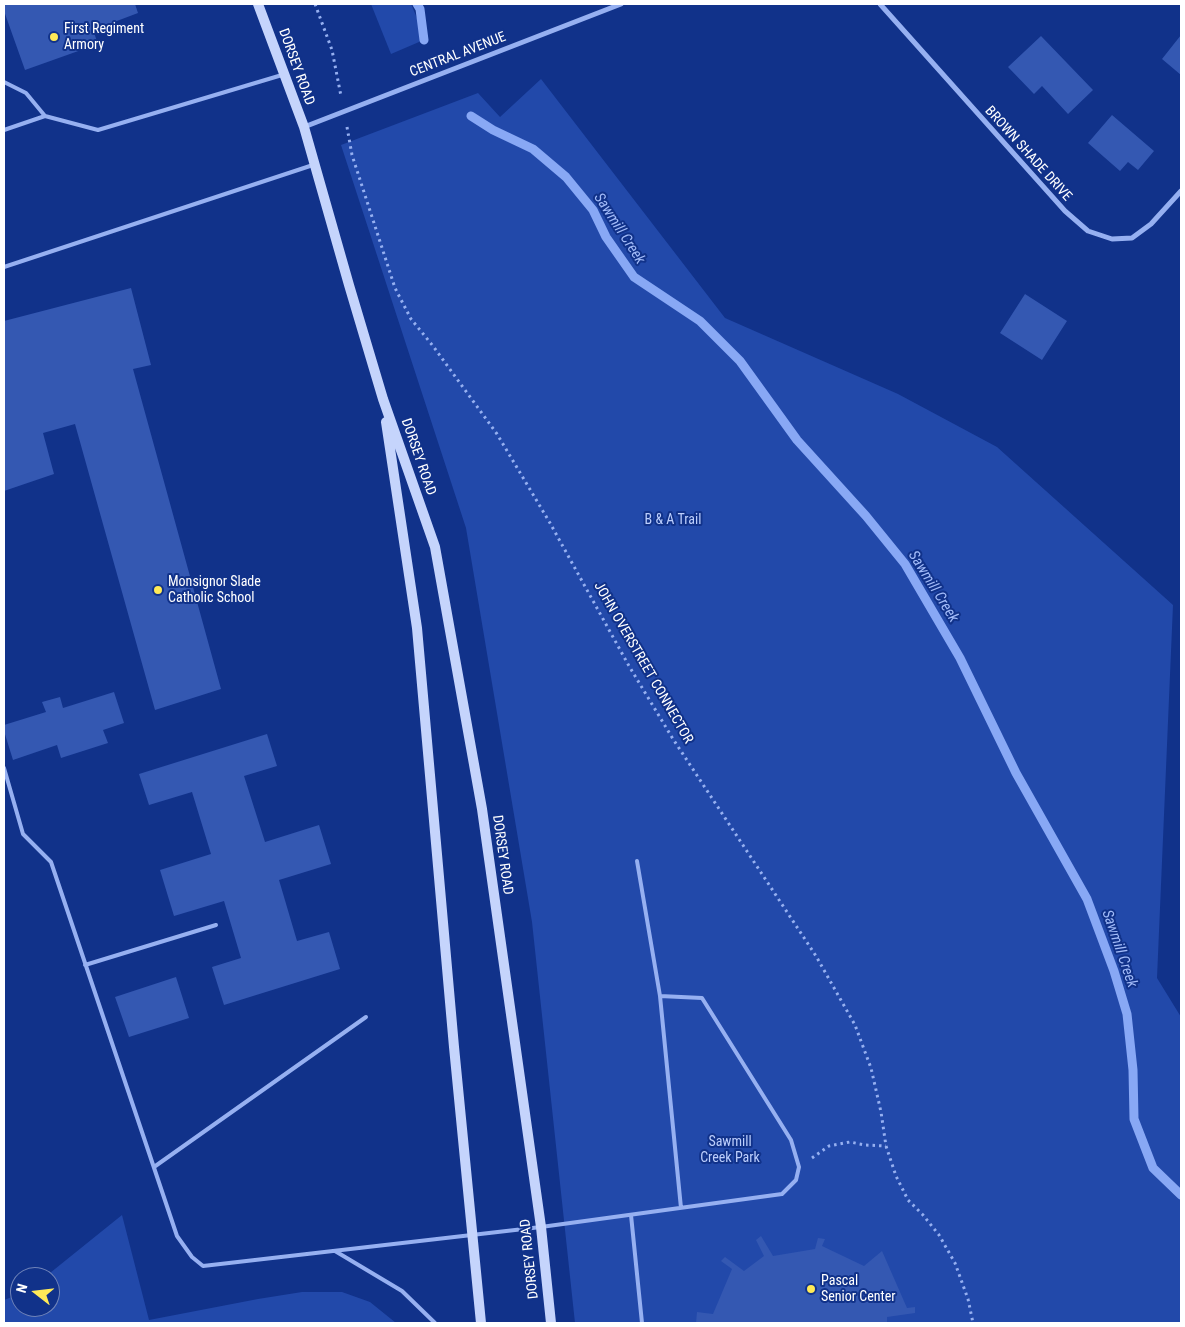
<!DOCTYPE html>
<html>
<head>
<meta charset="utf-8">
<style>
	body { margin:0 }
	#map { position:relative; width:1185px; height:1327px; overflow:hidden; background:#11328a; font-family:"Roboto Condensed",sans-serif }
	canvas { display:block }
	.frame { position:absolute; inset:0; border:5px solid #fff; pointer-events:none }
	.north { position:absolute; left:10px; top:1267px; width:50px; height:50px; box-sizing:border-box; background:#11328a; border:1px solid #7084b9; border-radius:50%; rotate:286deg; font-size:14px; font-weight:700; line-height:20px; text-align:center; color:#fff }
	.north::after { content:''; display:block; margin:auto; width:18px; height:22px; background:#ffea57; clip-path:polygon(50% 0,100% 100%,50% 72%,0 100%) }
</style>
</head>
<body>
<div id="map">
<canvas width="1185" height="1327"></canvas>
<div class="frame"></div>
<div class="north">N</div>
</div>
<script>
const ctx = document.querySelector('canvas').getContext('2d');
ctx.lineJoin = 'round';
function fill(path, color) { ctx.fillStyle = color; ctx.fill(path, 'evenodd'); }
function strokePath(path, color, width, dash) { ctx.strokeStyle = color; ctx.lineWidth = width; ctx.lineCap = dash ? 'butt' : 'round'; ctx.setLineDash(dash || []); ctx.stroke(path); }
function drawText(font, color, halo, rows, align = 'center') {
  ctx.font = font + ' "Roboto Condensed",sans-serif'; ctx.lineWidth = 4; ctx.setLineDash([]); ctx.textBaseline = 'middle'; ctx.strokeStyle = halo; ctx.fillStyle = color; for (const [text, x, y, turn = 0] of rows) {
    ctx.save(); ctx.translate(x, y); ctx.rotate((+turn || 0) * Math.PI / 180); ctx.textAlign = isNaN(turn) ? turn : align; if (halo) ctx.strokeText(text, 0, 0); ctx.fillText(text, 0, 0); ctx.restore();
  }
}
fill(new Path2D(`
	M371,4H411L426,39L391,54Z
	M541,79L725,318L898,394L997,447L1173,605L1157,978L1181,1017V1323H575L532,922L466,528L341,145L478,93L500,117Z
	M122,1215L149,1320L258,1299L302,1292H342L370,1302L396,1323H4V1300L20,1294V1307H50V1277H45Z`), '#2249aa');
strokePath(new Path2D(`
	M417,4L420,9L424,40
	M471,116L493,130L533,149L566,177L593,210L606,237L634,277L700,321L740,361L797,440L866,516L905,564L960,658L1016,773L1087,899L1114,971L1127,1014L1133,1070L1134,1119L1153,1168L1181,1195`), '#88a8f5', 9);
fill(new Path2D(`
	M4,4H135L138,13L93,30L98,44L25,70L4,11Z
	M1181,35V75L1162,59Z
	M1041,36L1093,90L1068,114L1042,86L1034,94L1008,67Z
	M1112,115L1154,151L1138,170L1128,162L1120,171L1088,143Z
	M131,288L151,365L133,369L221,689L155,710L75,424L43,433L54,474L4,491V321Z
	M1025,294L1067,321L1042,360L1000,333Z
	M114,692L124,723L103,730L108,743L61,758L57,745L13,760L4,731V725L46,712L42,702L60,697L63,708Z
	M267,734L277,766L244,776L265,842L319,825L331,864L279,880L297,941L329,932L340,969L224,1005L212,967L241,958L224,901L174,916L160,870L211,854L192,792L149,805L139,774Z
	M176,977L189,1018L129,1037L115,997Z
	M761,1236L773,1256L815,1249L818,1238L825,1239L822,1246L864,1266L882,1251L907,1308L915,1307V1313L887,1317V1323H696L697,1312L713,1314L732,1269L721,1261L725,1257L744,1271L764,1256L756,1240Z`), '#3458b2');
strokePath(new Path2D(`
	M315,4L332,50L341,96
	M347,127L352,155L395,288L411,319L433,346L497,434L550,523L629,666L673,739L816,956L855,1025L871,1068L881,1112L886,1146L896,1176L908,1200L923,1215L939,1235L955,1263L968,1299L973,1323
	M812,1158L829,1146L850,1142L865,1145L886,1146`), '#96b0f1', 3, [2.5, 4]);
strokePath(new Path2D(`
	M4,82L26,93L45,116
	M4,130L45,116L98,130L282,75
	M4,267L313,165
	M4,768L23,834L51,862L177,1236L192,1257L203,1266L541,1227L782,1194L796,1180L799,1167L791,1140L702,998L660,996L681,1208
	M637,861L660,996
	M85,965L216,925
	M154,1167L366,1017
	M631,1215L642,1323
	M335,1251L402,1291L435,1323`), '#96b0f1', 4);
strokePath(new Path2D(`
	M880,4L1065,211L1088,231L1112,239L1132,238L1151,224L1181,191
	M304,127L621,4`), '#96b0f1', 5);
strokePath(new Path2D(`
	M258,4L304,127L349,285L383,399L435,547L482,809L541,1227L551,1323
	M386,422L417,628L454,1047L481,1323`), '#c5d4fc', 10);
for (const [x, y, r, color] of [
	[54,37,5,"#ffea57"],
	[158,590,5,"#ffea57"],
	[811,1289,5,"#ffea57"]
]) { const dot = new Path2D(); dot.arc(x, y, r, 0, 2 * Math.PI); ctx.fillStyle = color; ctx.fill(dot); strokePath(dot, '#11328a', 2); }
drawText('14px', '#fff', '#11328a', [
	["First Regiment",64,29],
	["Armory",64,45],
	["Monsignor Slade",168,582],
	["Catholic School",168,598],
	["Pascal",821,1281],
	["Senior Center",821,1297]
], 'left');
drawText('14px', '#fff', '#11328a', [
	["CENTRAL AVENUE",458,55,-21],
	["DORSEY ROAD",296,67,70],
	["BROWN SHADE DRIVE",1028,154,48],
	["DORSEY ROAD",418,457,71],
	["JOHN OVERSTREET CONNECTOR",643,663,60],
	["DORSEY ROAD",502,855,82],
	["DORSEY ROAD",530,1259,-96]
]);
drawText('14px', '#bdcffd', '#11328a', [
	["B & A Trail",673,520],
	["Sawmill",730,1142],
	["Creek Park",730,1158]
]);
drawText('italic 15px', '#a2bbf9', '#11328a', [
	["Sawmill Creek",619,229,57],
	["Sawmill Creek",933,587,58],
	["Sawmill Creek",1119,949,71]
]);
</script>
</body>
</html>
